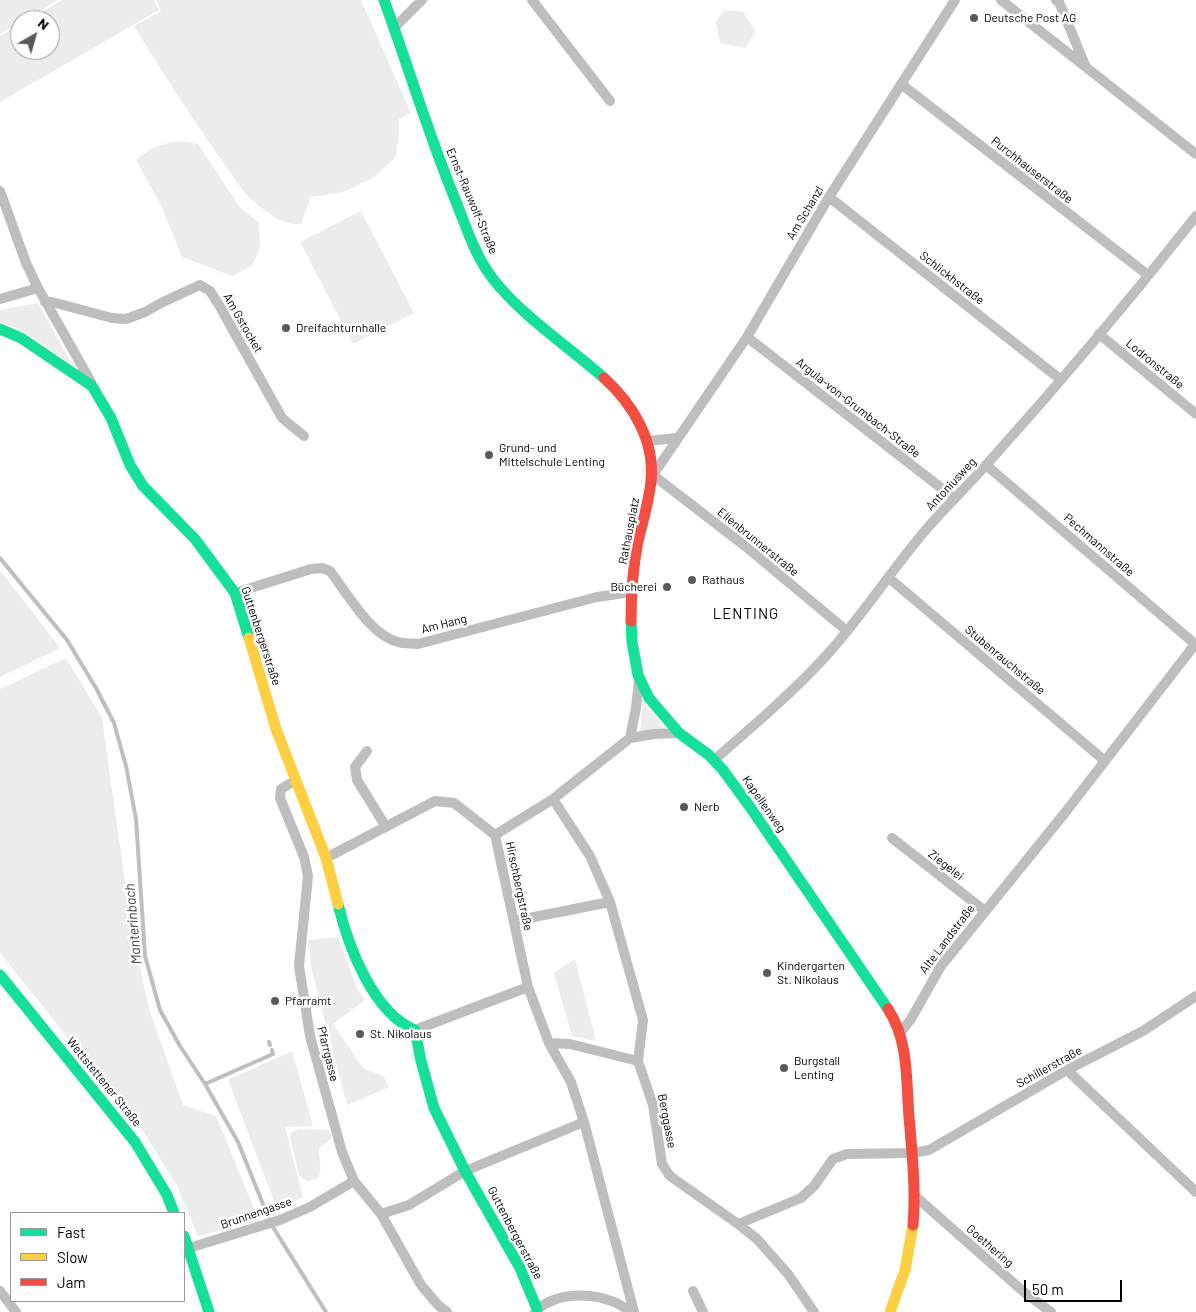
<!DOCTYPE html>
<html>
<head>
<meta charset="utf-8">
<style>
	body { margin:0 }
	#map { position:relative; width:1196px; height:1312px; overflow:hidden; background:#fff; font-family:Barlow,sans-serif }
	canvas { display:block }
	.legend { position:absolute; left:10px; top:1212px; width:175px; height:90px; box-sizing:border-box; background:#fff; border:1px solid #999; margin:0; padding:6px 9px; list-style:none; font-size:15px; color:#000 }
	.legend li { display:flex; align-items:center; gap:10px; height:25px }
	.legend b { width:25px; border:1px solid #999 }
	.north { position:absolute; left:10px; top:10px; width:50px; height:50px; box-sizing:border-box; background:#fff; border:1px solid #999; border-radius:50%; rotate:38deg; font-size:14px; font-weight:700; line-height:20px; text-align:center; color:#000 }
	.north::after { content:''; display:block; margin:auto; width:18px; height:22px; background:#595959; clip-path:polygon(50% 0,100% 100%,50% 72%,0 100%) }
	.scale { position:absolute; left:1024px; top:1280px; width:98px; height:22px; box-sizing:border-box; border:2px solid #000; border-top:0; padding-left:6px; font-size:15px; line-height:18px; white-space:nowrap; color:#000; -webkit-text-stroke:4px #fff; paint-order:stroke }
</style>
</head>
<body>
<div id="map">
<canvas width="1196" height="1312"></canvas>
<ul class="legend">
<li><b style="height:6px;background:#16e098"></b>Fast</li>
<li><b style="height:6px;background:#ffcf43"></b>Slow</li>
<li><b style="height:6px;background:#f24e42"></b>Jam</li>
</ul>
<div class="north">N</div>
<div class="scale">50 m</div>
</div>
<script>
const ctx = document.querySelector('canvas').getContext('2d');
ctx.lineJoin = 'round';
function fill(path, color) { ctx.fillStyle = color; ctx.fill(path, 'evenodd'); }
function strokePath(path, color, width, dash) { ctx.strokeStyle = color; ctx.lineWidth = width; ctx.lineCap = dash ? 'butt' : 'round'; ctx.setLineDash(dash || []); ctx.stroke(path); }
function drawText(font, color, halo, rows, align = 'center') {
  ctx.font = font + ' Barlow,sans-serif'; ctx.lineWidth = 5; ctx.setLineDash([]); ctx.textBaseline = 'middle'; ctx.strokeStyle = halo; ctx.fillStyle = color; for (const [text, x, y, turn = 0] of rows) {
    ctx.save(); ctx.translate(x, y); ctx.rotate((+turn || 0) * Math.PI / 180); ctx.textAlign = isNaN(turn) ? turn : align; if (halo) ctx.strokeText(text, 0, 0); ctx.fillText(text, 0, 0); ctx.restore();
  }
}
fill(new Path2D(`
	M0,0H58L24,20H20V22L0,34Z
	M62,0H154L159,10L0,102V36L20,24V50H50V20H27Z
	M156,0H361L411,113L399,119V137L395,158L373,178L343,192L311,197L301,224C283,227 262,209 249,197C237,185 228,167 217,154C188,112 161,70 134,26L161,11Z
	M724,10L743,12L756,32L745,48L720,43L716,22Z
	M182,141L198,144L239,206L259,223L260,247L252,266L232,276L182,257L161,205L136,160C152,147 162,143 182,141Z
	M361,211L414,313L353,344L300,242Z
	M38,303L73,366C50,350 27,330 0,322V310Z
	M0,570L60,648L0,677Z
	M66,658L102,718L131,925L149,1009L183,1105L216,1116L259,1221L198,1236L177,1186L143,1131L0,953V689Z
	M643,702L665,729L640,732Z
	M339,937L356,987L365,1000L333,1024L363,1068L383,1076L389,1087L347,1105L312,972L308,940Z
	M575,959L596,1041L572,1036L554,973Z
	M292,1051L313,1126L285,1127L303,1197L277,1209L228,1080Z
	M299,1129L329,1130L332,1138L319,1148C317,1159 328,1179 310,1181C305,1181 302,1179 299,1175L290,1137L291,1133Z`), '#ececec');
strokePath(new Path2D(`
	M0,558L67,640L96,688L114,723L126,766L136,819L145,956L160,1010L180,1046L205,1084L238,1142L271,1224L326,1312
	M269,1042L270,1045
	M205,1084L273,1054L272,1050`), '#bfbfbf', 4);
strokePath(new Path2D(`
	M532,0L610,101
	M1001,0L1196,154
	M1056,0L1059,2L1085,65
	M394,28L422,0
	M901,84L1148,275
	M0,191L26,263L38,288L91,382
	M829,197L1060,379
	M0,299L38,288
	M45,302H52L112,318L126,319L145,312L163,302L200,285L210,291L219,305L282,418L304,436
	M1099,334L1196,414
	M747,337L954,498
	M648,441L677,438
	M986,465L1195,644
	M889,578L1105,761
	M235,593L311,569L322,568L330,571C347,593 370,635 398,642C404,644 412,643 418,644L597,597L631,592
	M847,631L745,546L653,475L747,337L829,197L955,0
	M630,738L654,734L679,733
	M367,751L355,767L357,780L386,827
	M714,760C752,727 791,694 825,657C863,616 893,567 930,525C949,504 968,485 987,464C1059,384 1129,301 1196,216
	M296,780L281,789L280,798L304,857L308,876L299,966L310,1036L342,1152L354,1181L381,1214L421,1285L438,1305L447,1312
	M553,799L590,856L610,902L643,1020L638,1061L653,1105L662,1164L670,1176L738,1224L757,1239L788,1274L814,1312
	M495,835L528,987L549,1043L571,1082L584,1122L634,1312
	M495,835L553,799L630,738L636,708L639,680
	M892,838L985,911
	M326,858L435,801L454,803L495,835
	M514,921L610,902
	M415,1030L528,987
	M901,1032L911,1019L941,966L1064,814L1196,643
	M549,1043L570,1044L638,1061
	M1067,1070L1196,1192
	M915,1196L1025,1293L1051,1312
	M381,1214L409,1205L465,1171L584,1122
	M738,1224L801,1198L814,1186L833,1159L847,1154L912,1153L929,1150L1067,1070L1143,1031L1196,996
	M189,1248L280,1220L310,1207L354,1181
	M0,1291L16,1312
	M693,1291L703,1312
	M535,1312C554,1292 591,1292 614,1302C620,1304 626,1309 631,1312`), '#bebebe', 10);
strokePath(new Path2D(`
	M384,0C409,68 429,137 457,204C467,230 476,257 493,279C524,318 567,345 604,378
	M0,329L21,338L92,386L111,418L130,465L143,486L195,539L235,593L249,638
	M631,621L632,642L638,675L649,698L679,733L709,755L723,770L750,807L888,1009
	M338,904C348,946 373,1013 415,1030L421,1061L434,1108L465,1171L520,1268L537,1309
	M0,975L135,1142L167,1195L174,1213
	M184,1236L209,1312`), '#16e098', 11);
strokePath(new Path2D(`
	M249,638L276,729L326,858L338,904
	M890,1312L905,1270L913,1225`), '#ffcf43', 11);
strokePath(new Path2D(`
	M604,378C633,404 655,441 651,481C649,501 643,521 638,541C633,567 631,594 631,621
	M888,1009C909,1041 906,1080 909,1117C912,1153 916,1188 913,1225`), '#f24e42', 11);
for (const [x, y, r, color] of [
	[974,18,5,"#595959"],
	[286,328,5,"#595959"],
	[489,455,5,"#595959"],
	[692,580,5,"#595959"],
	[667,587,5,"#595959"],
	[684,807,5,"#595959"],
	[767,973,5,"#595959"],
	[275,1001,5,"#595959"],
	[360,1034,5,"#595959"],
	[784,1068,5,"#595959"]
]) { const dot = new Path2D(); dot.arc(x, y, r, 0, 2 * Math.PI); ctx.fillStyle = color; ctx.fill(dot); strokePath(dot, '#fff', 2); }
drawText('12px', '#000', '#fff', [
	["Deutsche Post AG",984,18],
	["Dreifachturnhalle",296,328],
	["Grund- und",499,448],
	["Mittelschule Lenting",499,462],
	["Rathaus",702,580],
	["Bücherei",657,587,"right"],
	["Nerb",694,807],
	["Kindergarten",777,966],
	["St. Nikolaus",777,980],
	["Pfarramt",285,1001],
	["St. Nikolaus",370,1034],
	["Burgstall",794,1061],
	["Lenting",794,1075]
], 'left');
drawText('12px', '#000', '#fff', [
	["Purchhauserstraße",1032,170,38],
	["Ernst-Rauwolf-Straße",472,201,67],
	["Am Schanzl",805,213,-59],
	["Schlickhstraße",952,278,38],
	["Am Gstocket",243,323,60],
	["Lodronstraße",1155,364,39],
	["Argula-von-Grumbach-Straße",858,408,38],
	["Antoniusweg",951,484,-47],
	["Rathausplatz",629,531,-79],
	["Ellenbrunnerstraße",758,542,39],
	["Pechmannstraße",1099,545,41],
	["Am Hang",444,624,-14],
	["Guttenbergerstraße",261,636,72],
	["Stubenrauchstraße",1005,660,40],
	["Kapellenweg",764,804,55],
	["Ziegelei",946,865,38],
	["Hirschbergstraße",519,886,78],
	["Alte Landstraße",947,939,-53],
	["Pfarrgasse",328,1054,76],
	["Schillerstraße",1049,1067,-29],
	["Wettstettener Straße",104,1082,51],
	["Berggasse",667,1121,79],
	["Brunnengasse",256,1213,-19],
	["Guttenbergerstraße",515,1233,62],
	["Goethering",990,1246,41]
]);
drawText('italic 14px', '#444', '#fff', [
	["Manterinbach",133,924,-95]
]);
ctx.letterSpacing = '1px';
drawText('15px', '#000', '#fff', [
	["LENTING",746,614]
]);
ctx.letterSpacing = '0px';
</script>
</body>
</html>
